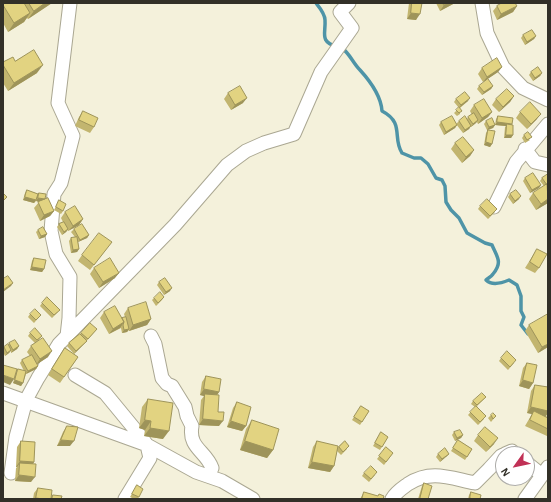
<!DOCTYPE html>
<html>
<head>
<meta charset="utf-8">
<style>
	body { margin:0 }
	#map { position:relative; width:551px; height:502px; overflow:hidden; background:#f4f1db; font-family:"Alegreya Sans",sans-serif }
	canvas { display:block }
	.frame { position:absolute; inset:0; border:4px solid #323028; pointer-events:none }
	.north { position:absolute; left:495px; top:446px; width:40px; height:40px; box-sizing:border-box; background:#fff; border:1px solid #adaca9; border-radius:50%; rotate:237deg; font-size:11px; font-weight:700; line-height:16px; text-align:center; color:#323028 }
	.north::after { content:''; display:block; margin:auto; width:14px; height:18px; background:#c13156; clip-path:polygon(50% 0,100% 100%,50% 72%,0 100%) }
</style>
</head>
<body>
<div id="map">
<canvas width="551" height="502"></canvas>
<div class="frame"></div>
<div class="north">N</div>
</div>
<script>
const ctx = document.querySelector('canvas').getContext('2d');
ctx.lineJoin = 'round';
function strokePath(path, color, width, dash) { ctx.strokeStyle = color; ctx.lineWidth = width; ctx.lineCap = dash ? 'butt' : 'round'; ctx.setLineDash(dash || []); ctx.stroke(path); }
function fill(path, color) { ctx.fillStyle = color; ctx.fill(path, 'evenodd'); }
strokePath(new Path2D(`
	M316,3C320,8 325,14 325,20C326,34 319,41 337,47
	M342,48C350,54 353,63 360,70C370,81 381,95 382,111C405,123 392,138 402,153L414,158H421L428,164L436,178L442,180L445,186L446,202L451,210L459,218L467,233L485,243L492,245C497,257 503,262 493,274C491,277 488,278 486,280C492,286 502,283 509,280L517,285L521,296V311L524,317L521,325L528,334`), '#4e94a7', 3.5);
const minor = new Path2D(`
	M482,3L487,33L503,67L523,88L548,100
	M525,149L535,162L548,165
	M494,207L516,162L548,124
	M67,336L69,318L70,277L56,254L51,231L54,194L61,183L73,136L58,103L70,3
	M151,336L155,344L162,378L167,384L172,386L185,407L187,416L192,426C188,448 206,451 212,468L208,476
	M75,375L105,393L142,438L147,445L150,458L125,499
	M3,393L147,445L196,472L222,481L253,499
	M505,454L512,451L515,454
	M527,463L542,475
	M11,473L16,437L26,400L38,378L59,344L175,225L227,165L246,151L264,143L294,134L321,72L352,28L340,12L349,3
	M392,499C396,492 401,489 408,484C431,469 450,478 475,483L489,469L501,456L503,455
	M525,499L548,467`);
strokePath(minor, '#aaa792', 15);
strokePath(minor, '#fff', 13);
fill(new Path2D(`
	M3,3H52L28,19L27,18L24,22L8,32L3,23Z
	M409,3H422L416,20L407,19Z
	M436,3H455L440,11Z
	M497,6H517L513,12L497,20L493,11Z
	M523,35L536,36L534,39L525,45L521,38Z
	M15,61L37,73L8,91L3,83V62Z
	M502,67L498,72L483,82L478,74L482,68Z
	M531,72L542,73L540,76L533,81L529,75Z
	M479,86H493L491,89L482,95L477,89Z
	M228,93L243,103L231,110L224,99Z
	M514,96L510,102L499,112L492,105L496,99Z
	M456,99L468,101L460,108V114L457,116L454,113L459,108L454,102Z
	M474,105L492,112L488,117L478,124L477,122L471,127V126L469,129L463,133L456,124L459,121L467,119L468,117L472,115L470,111Z
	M83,111L94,127L90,133L75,126L79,117Z
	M520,112L537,119L527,129L516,118Z
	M498,116L512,125L513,135L511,138H504L505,127L506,126L495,125L493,128L488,130L492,144L490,147L484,145L486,133L488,130H487L484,124L486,121L495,125L496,119Z
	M441,122L457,125L455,128L444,135L439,125Z
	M524,135L530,140L525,143L522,138Z
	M455,143L474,150L470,156L462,163L451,149Z
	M548,174V203L536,210L529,199L533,193L544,186L540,181L542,178Z
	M525,178L541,185L539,188L530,193L523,181Z
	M27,190L38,194L39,193L45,199L54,211L50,216L40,221L34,208L39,202L36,201L34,203L23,200L25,193Z
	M510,194L519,199L513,204L508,197Z
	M59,200L63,211L61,214L54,210Z
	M480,206L495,212L488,219L478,209Z
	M65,212L83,219L79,225L68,231V230L66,232L62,235L57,227L59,224L63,222L61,218Z
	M74,229L89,235L87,238L78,242L79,249L77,252L71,253L69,241L71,238L75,237L71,232Z
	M38,230L47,234L45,237L39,239L36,232Z
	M112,242L90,270L78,261L82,255Z
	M537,249L539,268L535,273L525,268Z
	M34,258L44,269L42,272L30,270L32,261Z
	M94,268L115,278L99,288L90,274Z
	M159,282L170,291L164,295L157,285Z
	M164,297L162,300L156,306L152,300L154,298Z
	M42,303L58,312L52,318L40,306Z
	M128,308L151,319L147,325L129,331V330L127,332L122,333L121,328L109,334L100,318L104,312L122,318L125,317L124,314Z
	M30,314L41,315L34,323L28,317Z
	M529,325L548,347L538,353L525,331Z
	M97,329L84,344L74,354L67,346L69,343L81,333Z
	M30,333L42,336L36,343L48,357L37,364L38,366L36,369L26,374L23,383L21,386L13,383L16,372L18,369L24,371L20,363L22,360L30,356L27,352L31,346L35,343L28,336Z
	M9,343L19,346L17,349L11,353V351L9,353L5,356L3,352V348L4,347L8,345Z
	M65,348L78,357L60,383L48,375Z
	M501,358L514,363L508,370L499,361Z
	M527,363L533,383L529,389L519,386L523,368Z
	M206,376L219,392L217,395L219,426L199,425L201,400L204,396L200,395L202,382Z
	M535,385L548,411V413L546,416L548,418V435L547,436L525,426L532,414L527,413L531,391Z
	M486,397L477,406L484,419L478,425L468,415L475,407L471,404L473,401Z
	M148,399L163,439L144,436L145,430L139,428L142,407Z
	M237,402L246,426L242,431L227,427L233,408Z
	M361,406L369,411L360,425L352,420Z
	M491,415L496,416L491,422L488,418Z
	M252,420L273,450L267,458L240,450L246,429Z
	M67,426L70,446H57L63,432Z
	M381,432L388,437L380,450L373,446Z
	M454,432L463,435L461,438L455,441L452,435Z
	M478,435L494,444L486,452L474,441Z
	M458,440L472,449L465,460L451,451Z
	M21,441L34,462L33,464L31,482L15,481L16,468L17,467H16L17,447Z
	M317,441L338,447L345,441L347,449L341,455L337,451L334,466L330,472L308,468L313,447Z
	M386,447L393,453L384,465L377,459Z
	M438,454H449L447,456L440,462L436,457Z
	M364,473L375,475L369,482L362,476Z
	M424,483L428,499H418L422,486Z
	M137,485L139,497L137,499H134L130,497Z
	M38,488L51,497L53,495L61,499H33L34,493Z
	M364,492L377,496L383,499H360Z
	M471,492L480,499H468L469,495Z`), '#c2b56f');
fill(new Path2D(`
	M45,3H52L28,19L34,11Z
	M448,3H455L440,11L444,5Z
	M517,6L513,12L497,20L501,14Z
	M30,13L24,22L8,32L14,23Z
	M411,13L420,14L416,20L407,19Z
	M536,36L534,39L525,45L527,42Z
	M43,65L37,73L8,91L14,83Z
	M502,67L498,72L483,82L487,77Z
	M542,73L540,76L533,81L535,78Z
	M493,86L491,89L482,95L484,92Z
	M514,96L510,102L499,112L503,107Z
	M247,98L243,103L231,110L235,105Z
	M470,98L468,101L459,108L461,105Z
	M492,112L488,117L478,124L482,118Z
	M541,114L537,119L527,129L531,124Z
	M478,120L476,123L471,127L473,124Z
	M497,122L512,124L510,127L507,124L506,126L495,125Z
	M457,125L455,128L444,135L446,132Z
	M495,125L493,128L487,130L489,127Z
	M471,126L469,129L463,133L465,130Z
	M506,135H513L511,138H504Z
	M486,142L492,144L490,147L484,145Z
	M474,150L470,156L462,163L466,157Z
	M541,185L539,188L530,193L532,190Z
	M521,196L519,199L513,204L515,201Z
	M25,197L36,200L34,203L23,200Z
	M38,198L45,199L43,202L36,201Z
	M548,199V203L536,210L541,204Z
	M54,211L50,216L40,221L44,215Z
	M83,219L79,225L68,231L73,226Z
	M68,229L66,232L62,235L64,232Z
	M47,234L45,237L39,239L41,236Z
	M89,235L87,238L78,242L80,240Z
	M79,249L77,252L71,253L73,250Z
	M32,267L44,269L42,272L30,270Z
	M119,273L115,278L99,288L103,282Z
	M13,283L11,286L3,292V290Z
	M172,288L170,291L164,295L166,292Z
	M151,319L147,325L129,331L133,325Z
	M124,322L120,328L109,334L113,329Z
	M129,329L127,332L122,333L124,330Z
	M87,341L74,354L76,351Z
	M548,344V347L538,353L542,347Z
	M19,346L17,349L11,353L13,350Z
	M11,350L9,353L5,356L7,353Z
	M52,351L48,357L36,365L40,359Z
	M38,366L36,369L26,374L28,371Z
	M3,375L14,379L10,385L3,382Z
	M15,380L23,383L21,386L13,383Z
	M523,380L533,383L529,389L519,386Z
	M204,389L219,392L215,398L205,394L204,396L200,395Z
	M531,407L548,411V413L545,417L534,411L532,414L527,413Z
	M203,419L223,421L219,426L199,425Z
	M145,420L151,421L145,430L139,428Z
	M231,421L246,426L242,431L227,427Z
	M150,428L169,431L163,439L144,436Z
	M463,435L461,438L455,441L457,438Z
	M498,438L494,444L486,452L490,447Z
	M61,440L74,441L70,446H57Z
	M245,441L273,450L267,458L240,450Z
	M449,454L447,456L440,462L442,459Z
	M20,461L34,462L30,468L20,463L17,467H16Z
	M312,462L334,466L330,472L308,468Z
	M19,475L35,477L31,482L15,481Z`), '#9e945a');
const building = new Path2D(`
	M3,3H24L30,13L14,23L3,5Z
	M29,3H45L34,11Z
	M412,3H422L420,14L411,13Z
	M443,3H448L444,5Z
	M502,3H515L517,6L501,14L497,6Z
	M532,30L536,36L527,42L523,35Z
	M34,50L43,65L14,83L3,65V62L13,57L15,61Z
	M497,58L502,67L487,77L482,68Z
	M538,67L542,73L535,78L531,72Z
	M488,79L493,86L484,92L479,86Z
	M240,86L247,98L235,105L228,93Z
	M507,89L514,96L503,107L496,99Z
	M465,92L470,98L461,105L456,99Z
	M484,99L492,112L482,118L474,105Z
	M530,102L541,114L531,124L520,112Z
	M459,107L462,111L459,113L456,110Z
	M83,111L98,118L94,127L79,120Z
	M474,113L478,120L473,124L468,117Z
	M452,116L457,125L446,132L441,122Z
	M465,116L471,126L465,130L459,121Z
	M498,116L513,118L512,124L497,122Z
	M492,118L495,125L489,127L486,121Z
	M507,124L513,125V135H506Z
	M488,130L495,131L492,144L486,142Z
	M528,132L532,137L527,140L524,135Z
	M463,137L474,150L466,157L455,143Z
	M533,173L541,185L532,190L525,178Z
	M548,174V184L547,185L542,178Z
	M547,184L548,199L541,204L533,193Z
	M27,190L38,194L36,200L25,197Z
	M516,190L521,196L515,201L510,194Z
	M3,193L7,197L3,201Z
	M39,193L46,194L45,199L38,198Z
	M48,198L54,211L44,215L38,202Z
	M487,199L497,209L490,216L480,206Z
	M59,200L66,204L63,211L56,207Z
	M75,206L83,219L73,226L65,212Z
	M64,222L68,229L64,232L59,224Z
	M82,224L89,235L80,240L74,229Z
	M43,227L47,234L41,236L38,230Z
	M99,233L112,242L94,265L82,255Z
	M77,237L79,249L73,250L71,238Z
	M537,249L547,254L539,268L530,262Z
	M34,258L46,260L44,269L32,267Z
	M110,258L119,273L103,282L94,268Z
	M8,276L13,283L3,290V279Z
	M165,278L172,288L166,292L159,282Z
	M160,292L164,297L158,303L154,298Z
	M47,297L60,310L54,315L42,303Z
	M146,302L151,319L133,325L128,308Z
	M115,306L124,322L113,329L104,312Z
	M35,309L41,315L36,320L30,314Z
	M548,314V344L542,347L529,325Z
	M126,317L129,329L124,330L123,325L124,322L122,318Z
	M90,323L97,329L88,339L81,333Z
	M35,328L42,336L37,340L30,333Z
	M80,334L87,341L76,351L69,343Z
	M43,338L52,351L40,359L31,346Z
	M15,340L19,346L13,350L9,343Z
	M8,344L11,350L7,353L4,347Z
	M65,348L78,357L64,377L52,369Z
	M507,351L516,360L510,367L501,358Z
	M32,355L38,366L28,371L22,360Z
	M527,363L537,365L533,383L523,380Z
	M3,365L17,369L14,379L3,375Z
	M18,369L26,371L23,383L15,380Z
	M206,376L221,379L219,392L204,389Z
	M535,385L548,387V411L531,407Z
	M482,393L486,397L477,405L473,401Z
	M205,394L219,395L218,412H224L223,421L203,419Z
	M148,399L173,403L169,431L150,428L151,421L145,420Z
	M237,402L251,407L246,426L231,421Z
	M361,406L369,411L362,422L354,417Z
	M476,406L486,416L480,422L470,412Z
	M534,411L548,418V429L530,420Z
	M493,413L496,416L493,419L491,415Z
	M252,420L279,429L273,450L245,441Z
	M67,426L78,427L74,441L61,440Z
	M485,427L498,438L490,447L478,435Z
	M460,430L463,435L457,438L454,432Z
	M381,432L388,437L382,447L375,443Z
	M458,440L472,449L467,457L453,448Z
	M21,441L35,442L34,462L20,461Z
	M317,441L338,446L334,466L312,462Z
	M345,441L349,446L343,452L339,447Z
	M386,447L393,453L386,462L379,456Z
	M445,448L449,454L442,459L438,454Z
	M20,463L36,464L35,477L19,475Z
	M371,466L377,472L371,479L364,473Z
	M424,483L432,486L428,499H420Z
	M137,485L143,489L139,497L132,494Z
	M38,488L52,490L51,499H43L36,498Z
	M364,492L378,496L379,494L384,496L383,499H362Z
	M471,492L481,495L480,499H473L470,498Z
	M53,495L62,496L61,499H52Z`);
fill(building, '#e2d381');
strokePath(building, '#9e945a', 1);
</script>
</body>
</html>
